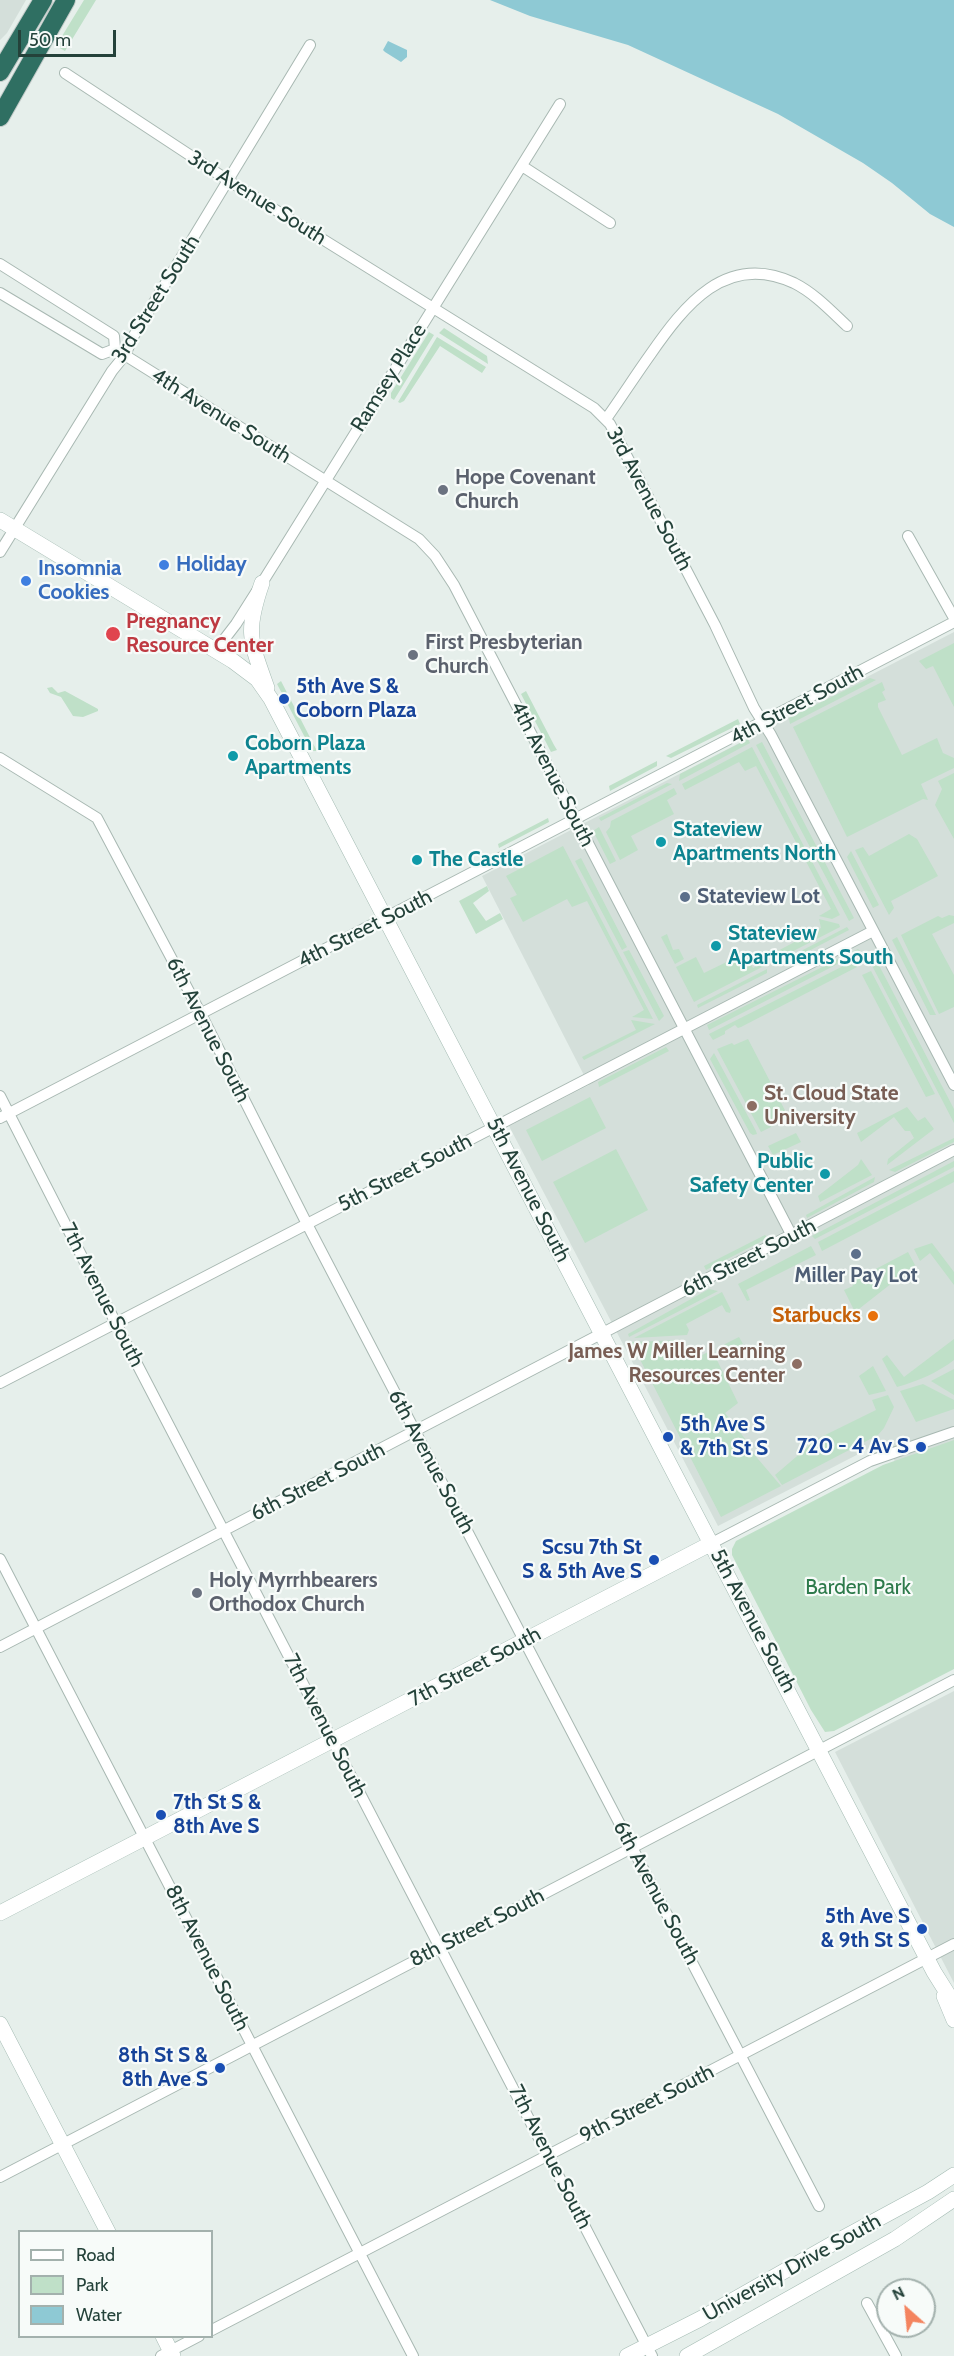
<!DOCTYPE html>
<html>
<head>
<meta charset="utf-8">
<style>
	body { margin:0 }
	#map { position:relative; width:954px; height:2356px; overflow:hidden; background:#e6efeb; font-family:Cabin,sans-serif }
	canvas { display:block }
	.legend { position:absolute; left:18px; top:2230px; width:195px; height:108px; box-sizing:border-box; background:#f7fbf9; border:2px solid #a3b1ad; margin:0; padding:8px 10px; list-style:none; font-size:18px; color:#24423a }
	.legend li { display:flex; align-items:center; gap:12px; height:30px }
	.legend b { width:30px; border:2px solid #a3b1ad }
	.north { position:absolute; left:876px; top:2278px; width:60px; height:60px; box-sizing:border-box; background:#f7fbf9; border:2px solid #a3b1ad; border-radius:50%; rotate:333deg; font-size:16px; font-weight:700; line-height:24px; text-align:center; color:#24423a }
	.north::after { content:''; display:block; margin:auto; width:21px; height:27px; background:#f4845f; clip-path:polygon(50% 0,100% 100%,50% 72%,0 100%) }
	.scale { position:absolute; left:18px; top:30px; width:98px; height:27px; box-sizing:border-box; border:3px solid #24423a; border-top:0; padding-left:8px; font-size:18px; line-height:21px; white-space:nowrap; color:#24423a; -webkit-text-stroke:4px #f7fbf9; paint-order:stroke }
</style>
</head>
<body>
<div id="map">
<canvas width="954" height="2356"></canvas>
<ul class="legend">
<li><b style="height:8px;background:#fff"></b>Road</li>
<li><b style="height:16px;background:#bfe0c8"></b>Park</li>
<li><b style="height:16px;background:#8ec9d4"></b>Water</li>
</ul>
<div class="north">N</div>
<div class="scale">50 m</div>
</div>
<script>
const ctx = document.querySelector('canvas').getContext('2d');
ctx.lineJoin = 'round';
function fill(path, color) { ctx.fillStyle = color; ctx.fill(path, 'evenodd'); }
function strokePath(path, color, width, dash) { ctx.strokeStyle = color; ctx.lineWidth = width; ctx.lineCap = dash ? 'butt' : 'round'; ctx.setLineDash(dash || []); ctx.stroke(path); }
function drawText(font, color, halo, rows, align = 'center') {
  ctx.font = font + ' Cabin,sans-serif'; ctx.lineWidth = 4.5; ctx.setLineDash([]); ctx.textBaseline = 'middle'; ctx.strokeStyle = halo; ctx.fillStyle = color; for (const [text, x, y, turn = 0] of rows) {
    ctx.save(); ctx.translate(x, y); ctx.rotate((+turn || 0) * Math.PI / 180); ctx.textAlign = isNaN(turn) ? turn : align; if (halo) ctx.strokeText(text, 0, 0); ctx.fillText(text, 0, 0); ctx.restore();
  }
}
fill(new Path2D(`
	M0,0H26L7,33L0,40Z
	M954,632V1573L884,1441L718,1526L509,1126L589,1085L482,876Z
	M954,1691V1983L835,1752Z`), '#d4dfda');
fill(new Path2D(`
	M84,0H96L65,51L56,46Z
	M444,328L487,356L488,364L439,333Z
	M429,332L434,335L394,400L391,398V393Z
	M437,337L486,367L482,373L440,346L404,401L400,403L398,402Z
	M954,643V707L933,666L926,669L919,661Z
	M870,678L876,680L790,724L789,718Z
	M281,681L317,751H312L277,684Z
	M882,682L885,690L882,692L886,700L878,703V707L902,755L937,738L943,753L954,758V768L921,784L928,800L923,799L847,837L793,727Z
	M52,687L58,693L65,691L98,709V711L83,717L73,716L61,697L50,693L47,688Z
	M526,691L554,745L557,750L551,752L521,694Z
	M738,719L740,724L671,758L666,756Z
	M748,739L750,743L679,781L680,774Z
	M762,742L854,918L849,921L756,745Z
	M752,747L840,915L832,919L819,916L831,909L756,766L745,771L739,762L685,790L682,784Z
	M657,761V766L610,791L609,786Z
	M954,773V839L935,805L942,789L938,781Z
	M667,783L672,784L601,821L599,818Z
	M674,788L677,794L667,800L674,814L631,836L638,850L620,860L606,832L610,827L611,821Z
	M548,818L549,822L499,848L498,844Z
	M599,827L616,861L610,864L593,831Z
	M909,834L917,839L938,876L891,901L894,908L889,915L855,850L863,847L869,856Z
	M563,846L653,1019L632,1017L644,1010L587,901L572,907L567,899L523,922L510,898L517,895L506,876Z
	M851,851L879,905L873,908L847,857Z
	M581,858L627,947L622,950L575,861Z
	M487,886L489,891L473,903L486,921L500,913L503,919L476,934L459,901Z
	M949,915L954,916V923L932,934L954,975V1007L939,1014L901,935L938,916L942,918Z
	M819,919L839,924L840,927L774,961L770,955L821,928Z
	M847,927L849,930L780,966L776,964Z
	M667,934L673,950L679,949L684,959L675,964L661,937Z
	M897,937L936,1015H930L892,940Z
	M858,949L861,952L709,1030L707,1025Z
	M629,950L664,1016L659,1021L623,952Z
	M872,952L954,1109V1123L866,954Z
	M745,953L753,968L765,962L766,965L694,1002L676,967L696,957L704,973Z
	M863,956L864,958L855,962L857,967L741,1027L738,1028L735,1025L725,1031V1034L713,1040L709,1034Z
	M767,969V973L698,1008L697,1005Z
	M871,971L935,1094L926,1097L862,975Z
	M631,1020L655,1024L584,1060L582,1057L636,1030Z
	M748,1039L789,1118L761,1132L717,1049L732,1043L734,1045Z
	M666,1047L669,1051L599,1087L598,1082Z
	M714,1053L756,1131L757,1134L753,1135L750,1133L710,1059Z
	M590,1097L606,1128L542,1161L526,1130Z
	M907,1107L918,1121L925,1117L934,1129L887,1165L888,1159L914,1138L910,1131H905L894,1117L861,1142L857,1133Z
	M796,1133L801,1142L773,1155L768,1146Z
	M954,1138V1142L895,1172L889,1170Z
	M616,1149L648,1210L585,1243L553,1182Z
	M861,1159L872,1175L820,1202L818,1196L858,1165Z
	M954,1161V1167L815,1239L812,1236Z
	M954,1171V1182L822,1251L818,1242Z
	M875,1177L874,1182L807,1218L806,1215Z
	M765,1235L768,1238L706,1270L704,1266Z
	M932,1243L954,1272V1285L930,1253L920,1261L914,1249Z
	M811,1246L816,1255L746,1290L750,1300L747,1301L738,1284Z
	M908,1252L915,1265L855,1312L844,1290L853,1286L851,1282Z
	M709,1289L718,1291L629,1337L628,1334Z
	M722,1292L731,1310L730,1313L726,1312L722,1305L686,1324L689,1330L687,1335L634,1338Z
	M739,1337L743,1344L716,1358L738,1403L725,1413L749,1444L747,1446L781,1486L721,1517L631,1342L681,1340L687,1351L695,1347L702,1355L712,1350L715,1356L726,1351L723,1345Z
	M954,1339V1360C937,1373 918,1381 897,1387L882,1359L887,1355L904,1377Z
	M873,1366L886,1391L869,1395L859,1376Z
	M954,1369V1395L931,1381Z
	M923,1384L954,1400V1409L916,1422L900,1391Z
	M888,1395L894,1407L884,1428L878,1435L782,1485L775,1475L817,1439L876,1410L872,1400Z
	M954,1440V1669L834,1731L825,1732L811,1710L732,1555V1549L736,1541L883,1465Z`), '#bfe0c8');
fill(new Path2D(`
	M490,0H954V227L930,214L892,183L863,163L778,114L628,45L530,16Z
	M388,41L407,50V57L401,62L385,52L383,50Z`), '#8ec9d4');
const street = new Path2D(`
	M65,73L229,181L594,408L610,424L715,625L754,708L771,735L954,1085
	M522,166L610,223
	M0,264L114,336L115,349L102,354L0,293
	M115,349L419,539L435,556L454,585L792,1236
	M606,419C621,398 635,376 650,355C684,306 726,251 794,283C814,293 830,310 847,326
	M908,536L954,618
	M0,552L112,371L125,355L133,337L310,45
	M216,650L236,624L262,583L560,104
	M0,758L97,818L201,1014L307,1224L819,2206
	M0,1096L123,1337L652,2356
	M0,1118L954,622
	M0,1383L873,931
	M712,1543L870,1461L954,1432
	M0,1559L413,2356
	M0,1647L954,1150
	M0,2177L954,1680
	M867,2303L896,2356
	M212,2330L954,1944
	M161,2356L199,2336`);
const secondary = new Path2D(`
	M0,520L233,661L257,679L271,699L934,1972L954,2004
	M262,583C245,632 250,640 267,688
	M0,1913L712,1543
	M944,1996L954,2020
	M0,2024L108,2232
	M163,2336L173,2356
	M627,2356L700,2319L832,2244L928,2192L954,2175
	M687,2356L895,2239L954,2199`);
const highway = new Path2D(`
	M0,72L43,0
	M0,117L66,0`);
strokePath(street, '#a8b8b2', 12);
strokePath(secondary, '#a4bbb3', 16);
strokePath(highway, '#c2cac8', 20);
strokePath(street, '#fff', 10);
strokePath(secondary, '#fff', 15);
strokePath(highway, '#2f6f62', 18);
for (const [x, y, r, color] of [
	[443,490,6,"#6b7280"],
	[164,565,6,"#3f7fe0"],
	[26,581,6,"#3f7fe0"],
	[113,634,8,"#e0444e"],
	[413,655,6,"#6b7280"],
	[284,699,6,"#1a4fb4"],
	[233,756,6,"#0f9aa8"],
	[661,842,6,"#0f9aa8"],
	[417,860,6,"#0f9aa8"],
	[685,897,6,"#5c6f8a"],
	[716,946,6,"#0f9aa8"],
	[752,1106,6,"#8d6e63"],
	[825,1174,6,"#0f9aa8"],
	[856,1254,6,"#5c6f8a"],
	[873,1316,6,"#e8710a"],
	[797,1364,6,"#8d6e63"],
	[668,1437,6,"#1a4fb4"],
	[921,1447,6,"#1a4fb4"],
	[654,1560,6,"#1a4fb4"],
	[197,1593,6,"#6b7280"],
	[161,1815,6,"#1a4fb4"],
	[922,1929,6,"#1a4fb4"],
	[220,2068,6,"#1a4fb4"]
]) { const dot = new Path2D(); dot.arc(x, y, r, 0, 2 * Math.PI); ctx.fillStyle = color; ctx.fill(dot); strokePath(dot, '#f7fbf9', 2); }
drawText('21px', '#24423a', '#f7fbf9', [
	["3rd Avenue South",257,198,32],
	["3rd Street South",156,299,-58],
	["Ramsey Place",389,378,-58],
	["4th Avenue South",221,416,32],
	["3rd Avenue South",649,499,62],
	["4th Street South",797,705,-28],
	["4th Avenue South",552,774,63],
	["4th Street South",365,929,-27],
	["6th Avenue South",208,1030,63],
	["5th Street South",405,1173,-27],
	["5th Avenue South",528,1190,63],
	["6th Street South",749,1258,-27],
	["7th Avenue South",102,1295,63],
	["6th Avenue South",431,1462,62],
	["6th Street South",318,1482,-27],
	["5th Avenue South",753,1621,62],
	["7th Street South",475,1667,-28],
	["7th Avenue South",325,1726,63],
	["6th Avenue South",656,1893,62],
	["8th Street South",477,1928,-27],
	["8th Avenue South",207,1958,63],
	["9th Street South",647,2104,-27],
	["7th Avenue South",550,2157,63],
	["University Drive South",792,2268,-29]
]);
drawText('bold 21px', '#5b616d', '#f7fbf9', [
	["Hope Covenant",455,478],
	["Church",455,502],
	["First Presbyterian",425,643],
	["Church",425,667],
	["Holy Myrrhbearers",209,1581],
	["Orthodox Church",209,1605]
], 'left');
drawText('bold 21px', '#366cbe', '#f7fbf9', [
	["Holiday",176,565],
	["Insomnia",38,569],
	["Cookies",38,593]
], 'left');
drawText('bold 21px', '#be3a42', '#f7fbf9', [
	["Pregnancy",126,622],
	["Resource Center",126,646]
], 'left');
drawText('bold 21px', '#164399', '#f7fbf9', [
	["5th Ave S &",296,687,"left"],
	["Coborn Plaza",296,711,"left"],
	["5th Ave S",680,1425,"left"],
	["& 7th St S",680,1449,"left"],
	["720 - 4 Av S",909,1447],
	["Scsu 7th St",642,1548],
	["S & 5th Ave S",642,1572],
	["7th St S &",173,1803,"left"],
	["8th Ave S",173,1827,"left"],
	["5th Ave S",910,1917],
	["& 9th St S",910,1941],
	["8th St S &",208,2056],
	["8th Ave S",208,2080]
], 'right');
drawText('bold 21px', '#0d838f', '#f7fbf9', [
	["Coborn Plaza",245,744],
	["Apartments",245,768],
	["Stateview",673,830],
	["Apartments North",673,854],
	["The Castle",429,860],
	["Stateview",728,934],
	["Apartments South",728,958],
	["Public",813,1162,"right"],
	["Safety Center",813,1186,"right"]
], 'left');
drawText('bold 21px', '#4e5e75', '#f7fbf9', [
	["Stateview Lot",697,897],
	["Miller Pay Lot",856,1276,"center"]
], 'left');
drawText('bold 21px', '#785e54', '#f7fbf9', [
	["St. Cloud State",764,1094],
	["University",764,1118],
	["James W Miller Learning",785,1352,"right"],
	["Resources Center",785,1376,"right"]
], 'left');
drawText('bold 21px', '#c56008', '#f7fbf9', [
	["Starbucks",861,1316]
], 'right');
drawText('21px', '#2d7a4b', '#f7fbf9', [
	["Barden Park",858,1588]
]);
</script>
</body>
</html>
